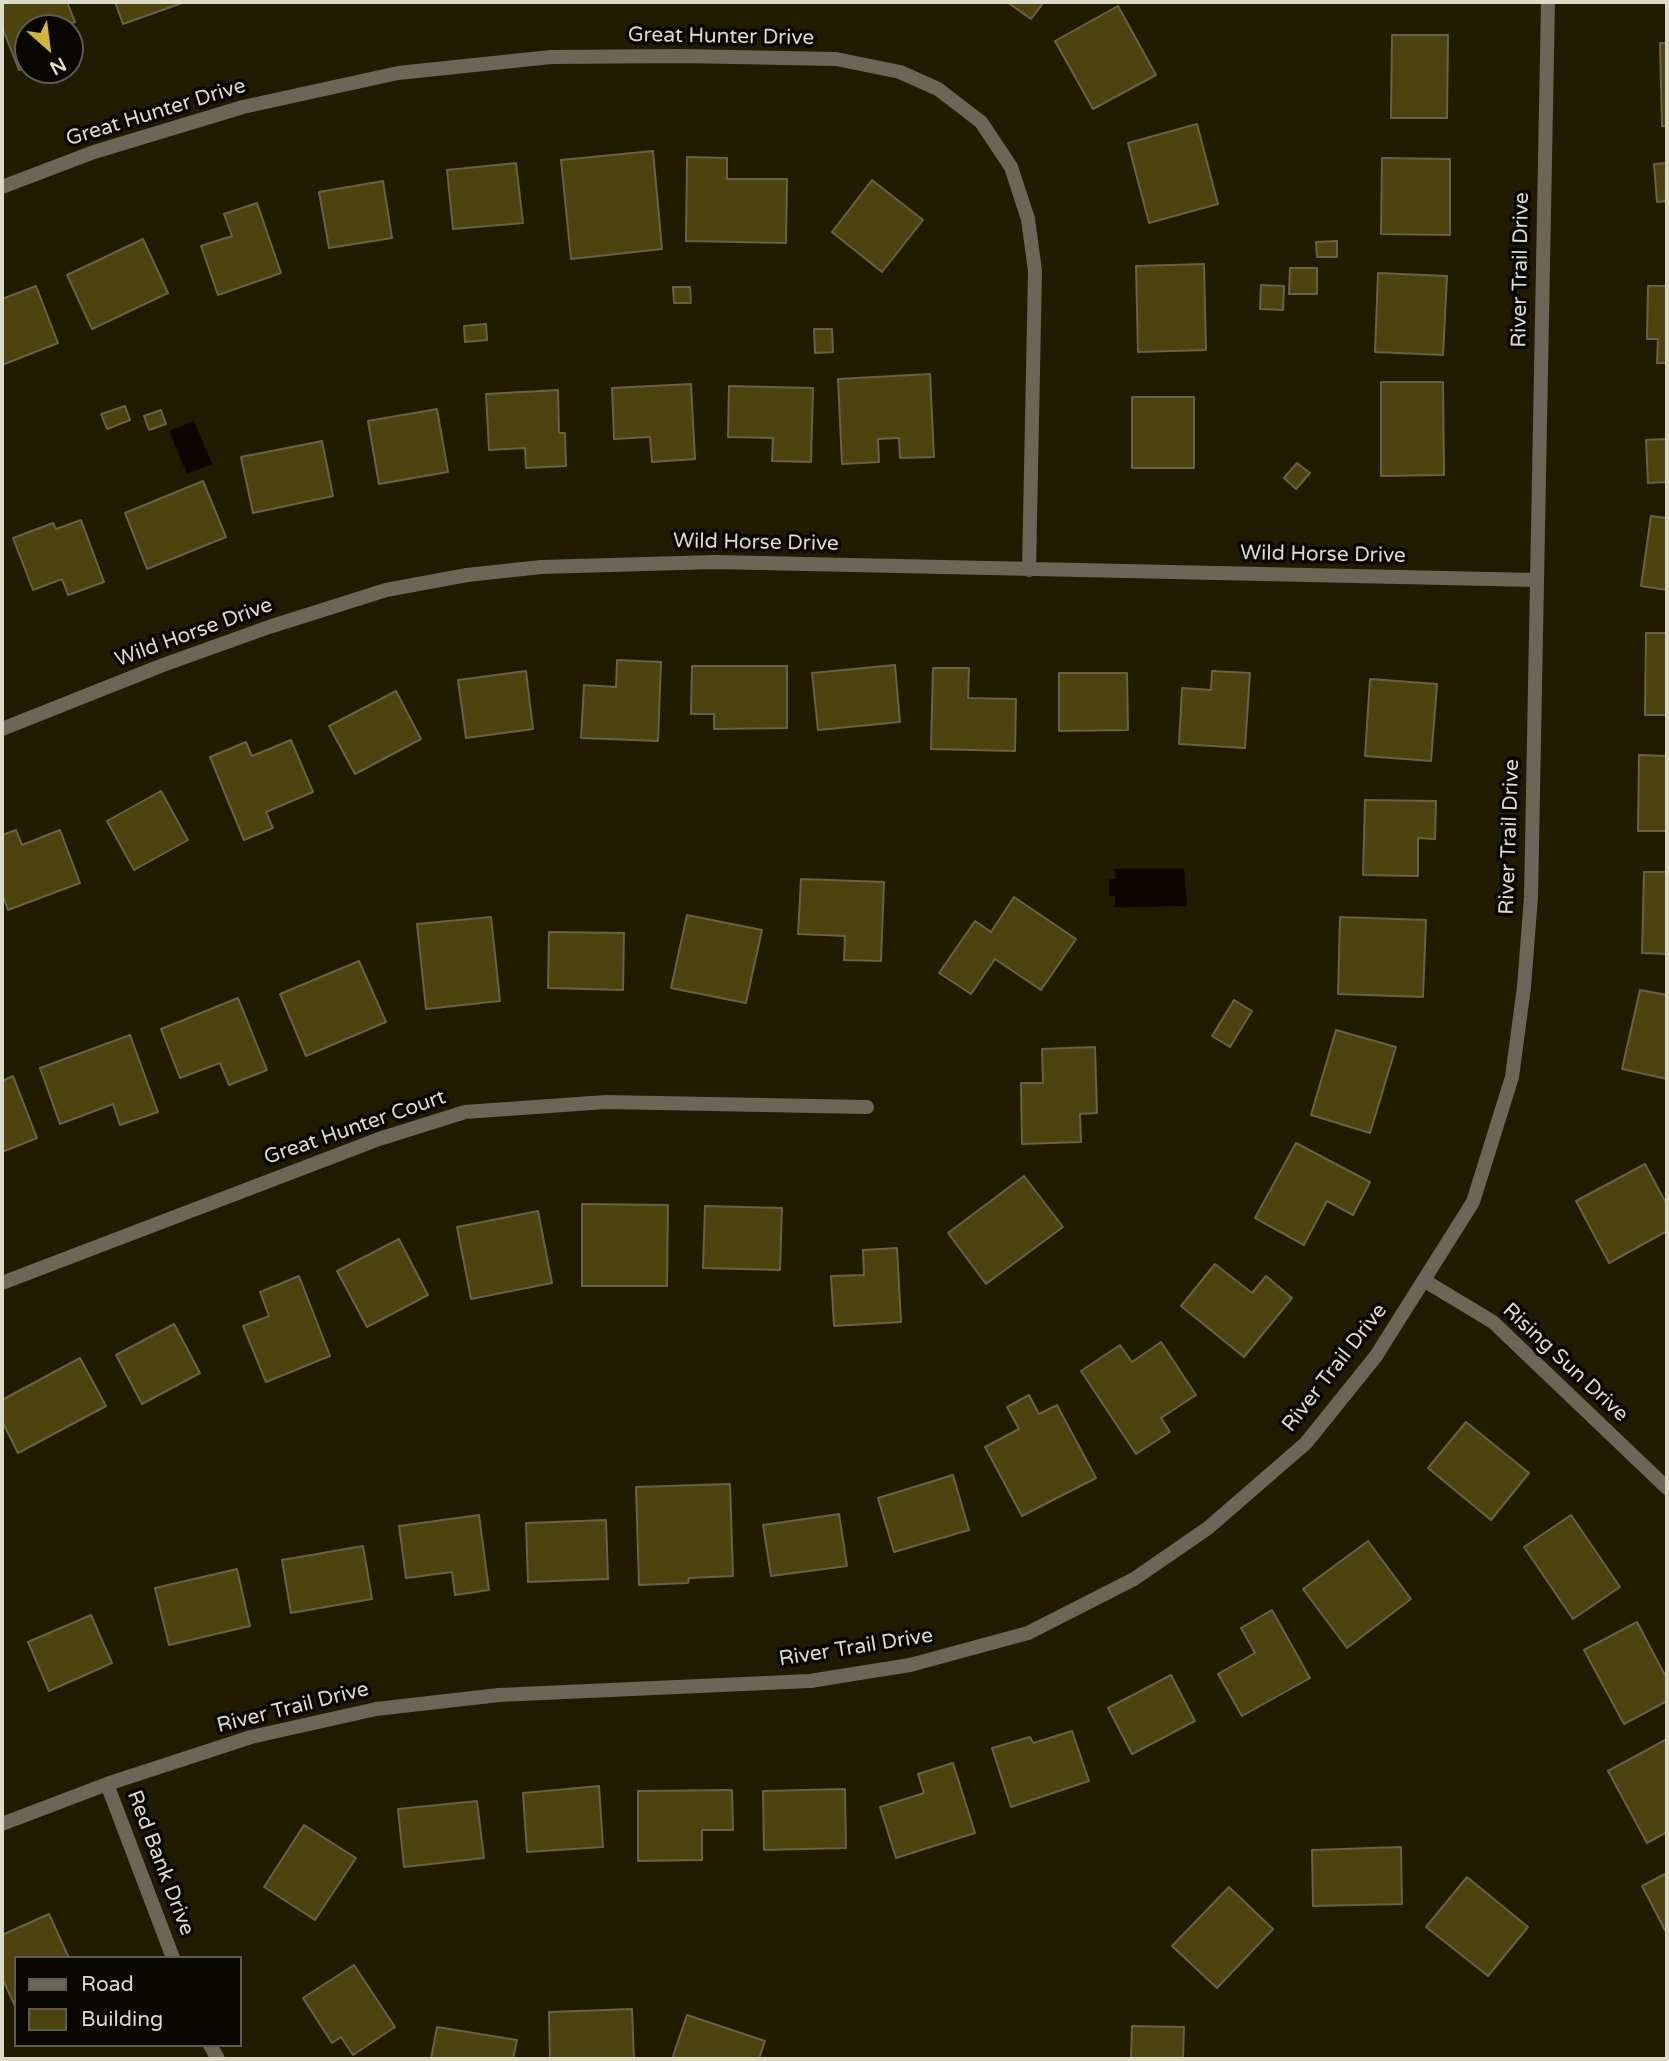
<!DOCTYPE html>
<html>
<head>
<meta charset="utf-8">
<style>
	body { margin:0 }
	#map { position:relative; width:1669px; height:2061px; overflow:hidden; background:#211b00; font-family:"Varela Round",sans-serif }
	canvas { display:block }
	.frame { position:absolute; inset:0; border:4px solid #dedac8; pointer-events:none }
	.legend { position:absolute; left:14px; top:1956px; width:228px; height:91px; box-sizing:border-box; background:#080600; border:2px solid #5e5b50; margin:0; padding:9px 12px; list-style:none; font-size:21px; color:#dedac8 }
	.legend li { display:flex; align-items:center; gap:14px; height:35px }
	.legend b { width:35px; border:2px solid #5e5b50 }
	.north { position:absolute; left:14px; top:14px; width:70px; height:70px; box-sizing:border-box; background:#080600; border:2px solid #5e5b50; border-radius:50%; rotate:152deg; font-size:19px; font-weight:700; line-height:28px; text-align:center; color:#dedac8 }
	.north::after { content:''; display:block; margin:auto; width:24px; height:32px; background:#d0b736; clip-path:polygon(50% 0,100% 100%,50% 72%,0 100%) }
</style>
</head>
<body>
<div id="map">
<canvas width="1669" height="2061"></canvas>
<div class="frame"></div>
<ul class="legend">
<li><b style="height:9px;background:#6a6759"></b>Road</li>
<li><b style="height:19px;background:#4d430f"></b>Building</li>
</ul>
<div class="north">N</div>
</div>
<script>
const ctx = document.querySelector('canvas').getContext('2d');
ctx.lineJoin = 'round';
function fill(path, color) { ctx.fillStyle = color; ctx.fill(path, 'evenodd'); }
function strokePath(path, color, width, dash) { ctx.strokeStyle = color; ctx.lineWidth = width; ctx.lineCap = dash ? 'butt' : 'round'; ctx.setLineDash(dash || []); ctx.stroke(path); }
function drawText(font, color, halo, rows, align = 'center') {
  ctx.font = font + ' "Varela Round",sans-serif'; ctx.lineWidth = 7; ctx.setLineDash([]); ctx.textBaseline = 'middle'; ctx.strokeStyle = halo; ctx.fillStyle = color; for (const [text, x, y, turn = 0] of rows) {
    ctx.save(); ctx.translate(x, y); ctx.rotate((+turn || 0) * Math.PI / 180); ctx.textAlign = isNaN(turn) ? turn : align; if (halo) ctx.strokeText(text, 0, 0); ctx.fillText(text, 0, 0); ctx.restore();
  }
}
fill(new Path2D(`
	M194,421L212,464L187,474L169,431Z
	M1115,869H1184L1187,906L1115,907V896H1109V879H1116Z`), '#0b0600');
const building = new Path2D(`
	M2,2H67L75,22L60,28H28V66L19,70L2,27Z
	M115,2H185L123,24Z
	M1007,2H1044L1031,19Z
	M1118,6L1156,75L1093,109L1055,41Z
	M1392,35H1448L1447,118H1391Z
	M1660,43H1667V126H1662Z
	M1197,124L1218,204L1149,223L1128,143Z
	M653,151L662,249L571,259L561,160Z
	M687,157L727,158V179H787L786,243L686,241Z
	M1382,158L1450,159V235L1381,234Z
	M516,163L523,223L453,229L447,170Z
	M1667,163V201L1657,202L1654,164Z
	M872,180L923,220L882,272L832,232Z
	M383,181L392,238L329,248L319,192Z
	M257,203L281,273L218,295L201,246L232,236L224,214Z
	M143,239L168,293L92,329L67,275Z
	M1337,241V257H1317L1316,242Z
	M1204,264L1206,350L1138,352L1136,266Z
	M1290,268H1317V294H1289Z
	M1378,273L1447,276L1443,355L1375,352Z
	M1261,285L1284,286L1283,310L1260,309Z
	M36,286L58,343L2,365V299Z
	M1648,286H1667V363H1657L1658,339H1647Z
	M673,287H690L691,303H674Z
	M486,324L487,340L465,342L464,326Z
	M814,329H832L833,352L815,353Z
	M930,374L934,457L900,458L899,438L878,439L879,462L842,464L838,379Z
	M1381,382H1443L1444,475L1381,476Z
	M691,384L695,459L652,462L650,437L614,439L612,388Z
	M729,386L813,388L811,462L772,461L773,438L728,437Z
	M558,390L559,433H565L566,466L526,468L525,448L489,450L486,394Z
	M1132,397H1194V468H1132Z
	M125,406L130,420L107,429L101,414Z
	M437,409L448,472L379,484L368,421Z
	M161,410L166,424L149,430L144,416Z
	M1667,439V482L1648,483L1646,440Z
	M322,441L333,496L253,513L241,457Z
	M1297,463L1310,473L1296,489L1284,478Z
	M203,481L226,537L147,569L125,513Z
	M1651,516L1667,518V590L1641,586Z
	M81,520L104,582L68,595L62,579L33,590L13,538L53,523L56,529Z
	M1646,633H1667V715H1645Z
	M617,660L661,662L658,741L581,738L584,685L616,687Z
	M895,665L900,722L818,730L812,673Z
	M692,666H787V728L714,729V714H691Z
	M933,668H969L968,698L1016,699L1015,751L931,749Z
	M526,671L533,729L466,738L458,680Z
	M1212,671L1250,673L1245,748L1179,744L1182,688L1211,690Z
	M1059,673H1127L1128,730L1059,731Z
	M1370,679L1437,684L1431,761L1365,756Z
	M396,691L421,739L355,774L329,726Z
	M291,740L313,792L266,812L273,828L244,840L210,757L246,742L252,756Z
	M1639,755L1667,756V831H1638Z
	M161,791L188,840L134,870L107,821Z
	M1365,800L1436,801L1435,839L1418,838V876L1363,875Z
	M16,830L22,845L60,830L80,883L8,910L2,893V835Z
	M1644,872H1667V954L1642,953Z
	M801,879L884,882L881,961L844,960L845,936L798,934Z
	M1014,897L1076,939L1041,990L995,959L971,994L939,973L975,921L991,932Z
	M687,915L762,930L746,1003L671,988Z
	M491,917L500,1001L426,1009L417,924Z
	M1340,917L1426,920L1423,997L1338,994Z
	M549,932L624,933L623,990L548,988Z
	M359,961L386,1022L306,1056L280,994Z
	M1640,990L1667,995V1079L1622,1069Z
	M238,998L267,1070L229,1085L220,1063L180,1078L161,1029Z
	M1234,1000L1252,1011L1230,1047L1212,1036Z
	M1336,1030L1396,1047L1370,1133L1311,1115Z
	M130,1035L158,1112L120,1125L113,1104L60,1124L40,1068Z
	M1095,1047L1097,1113L1080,1114L1081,1142L1022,1144L1021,1083H1043L1042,1049Z
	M13,1076L37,1138L2,1152V1081Z
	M1296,1143L1370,1182L1353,1215L1327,1201L1304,1245L1255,1218Z
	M1645,1164L1667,1205V1231L1609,1263L1576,1201Z
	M1024,1176L1063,1227L986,1284L948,1233Z
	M582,1204L668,1205L667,1286H582Z
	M705,1206L782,1208L780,1270L703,1268Z
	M538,1211L552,1283L471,1299L457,1227Z
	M399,1239L428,1295L367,1327L337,1271Z
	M897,1248L901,1322L834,1326L831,1276L864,1275L863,1250Z
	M1215,1264L1252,1293L1266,1276L1292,1298L1244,1357L1181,1306Z
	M299,1276L330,1356L266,1382L243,1326L269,1316L260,1292Z
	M174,1324L200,1373L142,1404L116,1355Z
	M1161,1342L1196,1395L1161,1418L1170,1432L1136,1454L1081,1371L1120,1345L1132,1362Z
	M80,1358L106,1406L18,1453L2,1421V1400Z
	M1029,1395L1039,1414L1057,1405L1096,1478L1022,1516L985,1447L1019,1429L1007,1407Z
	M1466,1422L1529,1473L1491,1520L1428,1468Z
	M953,1475L969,1530L894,1552L878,1498Z
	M730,1484L733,1576L689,1578L688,1583L639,1585L636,1487Z
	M839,1514L847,1566L771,1576L763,1525Z
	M479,1515L489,1590L455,1595L452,1572L406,1578L399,1526Z
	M1571,1515L1620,1587L1573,1619L1524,1547Z
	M606,1520L608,1579L528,1582L526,1523Z
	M1368,1541L1411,1599L1347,1648L1303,1589Z
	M363,1546L372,1599L291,1613L282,1560Z
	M237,1569L250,1626L169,1645L155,1588Z
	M1272,1610L1310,1678L1242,1716L1218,1674L1255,1653L1241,1628Z
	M91,1615L112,1663L49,1691L28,1642Z
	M1637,1622L1667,1679V1701L1624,1724L1584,1650Z
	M1171,1675L1195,1721L1132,1754L1108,1708Z
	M1072,1731L1089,1781L1011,1807L992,1748L1030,1737L1033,1743Z
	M1667,1739V1832L1647,1843L1608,1771Z
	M953,1763L975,1833L896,1858L880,1807L924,1793L918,1774Z
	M599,1786L603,1847L527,1852L523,1793Z
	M845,1789L846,1848L764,1850L763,1791Z
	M732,1790L733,1830H702V1860L638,1861V1791Z
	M477,1801L484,1858L404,1867L398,1809Z
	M304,1825L356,1858L315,1920L264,1887Z
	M1401,1847L1402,1904L1313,1906L1312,1850Z
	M1667,1873V1934L1642,1886Z
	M1467,1877L1528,1927L1488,1976L1426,1927Z
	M1229,1887L1273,1929L1217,1988L1172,1946Z
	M49,1914L69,1958H16V2008L2,1978V1935Z
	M354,1965L395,2027L353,2055L341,2037L332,2043L303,1998Z
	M632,2009L634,2059H550L549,2012Z
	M687,2015L765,2041L759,2059H672Z
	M1132,2026L1184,2027L1183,2059H1131Z
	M437,2027L517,2040L513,2059H431Z`);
fill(building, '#4d430f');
strokePath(building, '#696242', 2);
strokePath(new Path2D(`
	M2,187L94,152L243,107L398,73L551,57L681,56L836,59L900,72L938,89L981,122L1011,167L1028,219L1035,271L1029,570
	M2,729L163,665L269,627L386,590L467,575L541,567L715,562L1536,580
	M1425,1281L1493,1322L1667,1488
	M2,1283L379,1139L465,1112L606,1102L867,1107
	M107,1784L173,1958
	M2,1824L107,1784L251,1737L376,1709L499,1695L810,1681L910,1665L1028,1633L1134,1579L1208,1528L1306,1443L1376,1356L1473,1202L1512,1077L1524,987L1531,897L1548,2
	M210,2045L218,2059`), '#6a6759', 14);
drawText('21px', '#dedac8', '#080600', [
	["Great Hunter Drive",721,37,1],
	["Great Hunter Drive",156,113,-17],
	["River Trail Drive",1521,270,-89],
	["Wild Horse Drive",756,543,1],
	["Wild Horse Drive",1323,555,1],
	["Wild Horse Drive",194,633,-20],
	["River Trail Drive",1510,837,-88],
	["Great Hunter Court",355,1128,-19],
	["Rising Sun Drive",1565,1363,43],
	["River Trail Drive",1335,1368,-52],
	["River Trail Drive",856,1648,-9],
	["River Trail Drive",293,1708,-14],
	["Red Bank Drive",160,1863,69]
]);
</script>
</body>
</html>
